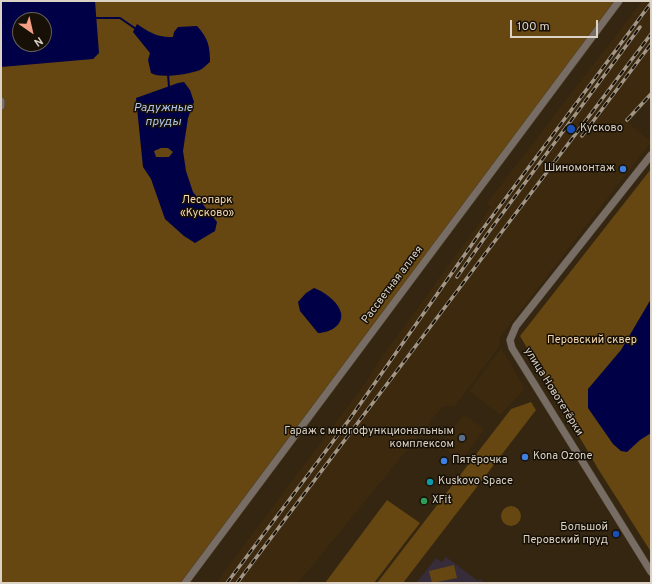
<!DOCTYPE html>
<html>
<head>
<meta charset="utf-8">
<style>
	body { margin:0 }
	#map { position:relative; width:652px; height:584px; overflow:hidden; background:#342610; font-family:Overpass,sans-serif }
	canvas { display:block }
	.frame { position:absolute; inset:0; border:2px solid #dbd2c5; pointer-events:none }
	.north { position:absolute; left:12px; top:12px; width:40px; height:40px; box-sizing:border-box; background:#171007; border:1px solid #655e53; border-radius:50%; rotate:146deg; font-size:11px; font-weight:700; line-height:16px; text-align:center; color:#dbd2c5 }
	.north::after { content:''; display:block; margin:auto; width:14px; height:18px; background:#f39f84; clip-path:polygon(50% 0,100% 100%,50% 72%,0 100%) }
	.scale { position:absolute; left:510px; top:20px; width:88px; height:18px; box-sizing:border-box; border:2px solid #dbd2c5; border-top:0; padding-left:5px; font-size:12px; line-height:14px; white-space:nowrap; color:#dbd2c5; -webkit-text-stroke:3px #171007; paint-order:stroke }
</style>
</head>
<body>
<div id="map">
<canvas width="652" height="584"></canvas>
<div class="frame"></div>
<div class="north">N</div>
<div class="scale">100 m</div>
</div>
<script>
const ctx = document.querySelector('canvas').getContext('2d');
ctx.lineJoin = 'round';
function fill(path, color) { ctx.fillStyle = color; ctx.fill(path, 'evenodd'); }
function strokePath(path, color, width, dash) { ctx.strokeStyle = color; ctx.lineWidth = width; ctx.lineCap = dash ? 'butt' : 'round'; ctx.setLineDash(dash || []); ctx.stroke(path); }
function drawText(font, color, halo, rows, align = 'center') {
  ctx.font = font + ' Overpass,sans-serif'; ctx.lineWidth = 3; ctx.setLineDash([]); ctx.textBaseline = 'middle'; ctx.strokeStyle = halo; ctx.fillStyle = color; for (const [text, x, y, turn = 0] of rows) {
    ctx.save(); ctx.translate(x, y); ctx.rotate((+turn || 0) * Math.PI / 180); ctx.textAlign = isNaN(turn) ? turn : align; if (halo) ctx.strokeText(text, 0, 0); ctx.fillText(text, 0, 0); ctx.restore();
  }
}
fill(new Path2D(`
	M642,1H651V97L629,123L651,142L500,337L499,347L455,406H443L298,583H216L365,383L379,361L491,207L487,203Z
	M501,348L525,389L500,415L469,391Z
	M464,414L484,429L461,461L440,445Z`), '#3d2a0e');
fill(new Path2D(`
	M446,557L478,581L480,579L484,583H416L436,558L442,562Z`), '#372c3a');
fill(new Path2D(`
	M1,1H616L183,583H1ZM20,20H44V44H20Z
	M651,169V552L600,472L520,336Z
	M531,402L536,410L403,583H377L511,409Z
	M387,500L420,523L374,583H325Z
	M501 516a10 10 0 1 1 20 0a10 10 0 1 1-20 0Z
	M454,565L457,578L432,583L429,571Z`), '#664611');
fill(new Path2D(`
	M1,1H95L99,53L93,59L1,67ZM20,20H44V44H20Z
	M137,24C149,32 158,38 173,37L174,32L178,27L197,26C208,38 210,46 210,62C207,64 204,68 200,70C190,74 160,79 151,73L148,60L150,53L133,32Z
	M184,82L190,90L194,102L188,118L183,151L186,171L193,192L217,222L215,231L195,243L184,236L165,219L151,179L143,167L136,98L178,83ZM161,148H168L173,152L169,157H156L154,151Z
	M314,288C323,291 336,300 340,310C346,324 330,333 318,333L300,311L298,302L306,293Z
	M651,299V433L640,440L627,452L621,451L613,444L588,408V389L621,350Z`), '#000046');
strokePath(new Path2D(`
	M94,18H120L136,29
	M168,74L169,87`), '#000046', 2);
const street = new Path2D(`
	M1,106V101
	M651,155L516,326L510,340L512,348L651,572
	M185,583L619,1`);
strokePath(street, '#4f422d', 8);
strokePath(street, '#776d64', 7);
const rail = new Path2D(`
	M627,120L651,94
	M582,136L651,44
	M457,277L488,233L640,27
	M227,583L349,420L482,230L651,3
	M237,583L651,34`);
strokePath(rail, '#a19686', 3.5);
strokePath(rail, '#171007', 2, [6]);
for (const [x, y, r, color] of [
	[571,129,5,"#1a4fb4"],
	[623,169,4,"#3f7fe0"],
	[462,438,4,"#5c6f8a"],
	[525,457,4,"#3f7fe0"],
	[444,461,4,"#3f7fe0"],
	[430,482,4,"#0f9aa8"],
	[424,501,4,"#2e9e5b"],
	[616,534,4,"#1a4fb4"]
]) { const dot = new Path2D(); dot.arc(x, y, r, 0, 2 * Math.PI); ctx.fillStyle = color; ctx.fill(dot); strokePath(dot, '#171007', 1.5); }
drawText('11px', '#dbd2c5', '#171007', [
	["Кусково",580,129],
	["Шиномонтаж",615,169,"right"],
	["Гараж с многофункциональным",454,432,"right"],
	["комплексом",454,445,"right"],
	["Kona Ozone",533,457],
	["Пятёрочка",452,461],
	["Kuskovo Space",438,482],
	["XFit",432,501],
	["Большой",608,528,"right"],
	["Перовский пруд",608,541,"right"]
], 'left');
drawText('11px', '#f7d9b1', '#171007', [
	["Лесопарк",207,201],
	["«Кусково»",207,214],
	["Перовский сквер",592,341]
]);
drawText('11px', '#dbd2c5', '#171007', [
	["Рассветная аллея",393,285,-53],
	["улица Новотетёрки",553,392,58]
]);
drawText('italic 12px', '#afc6ef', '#171007', [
	["Радужные",163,109],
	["пруды",163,123]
]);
</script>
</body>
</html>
